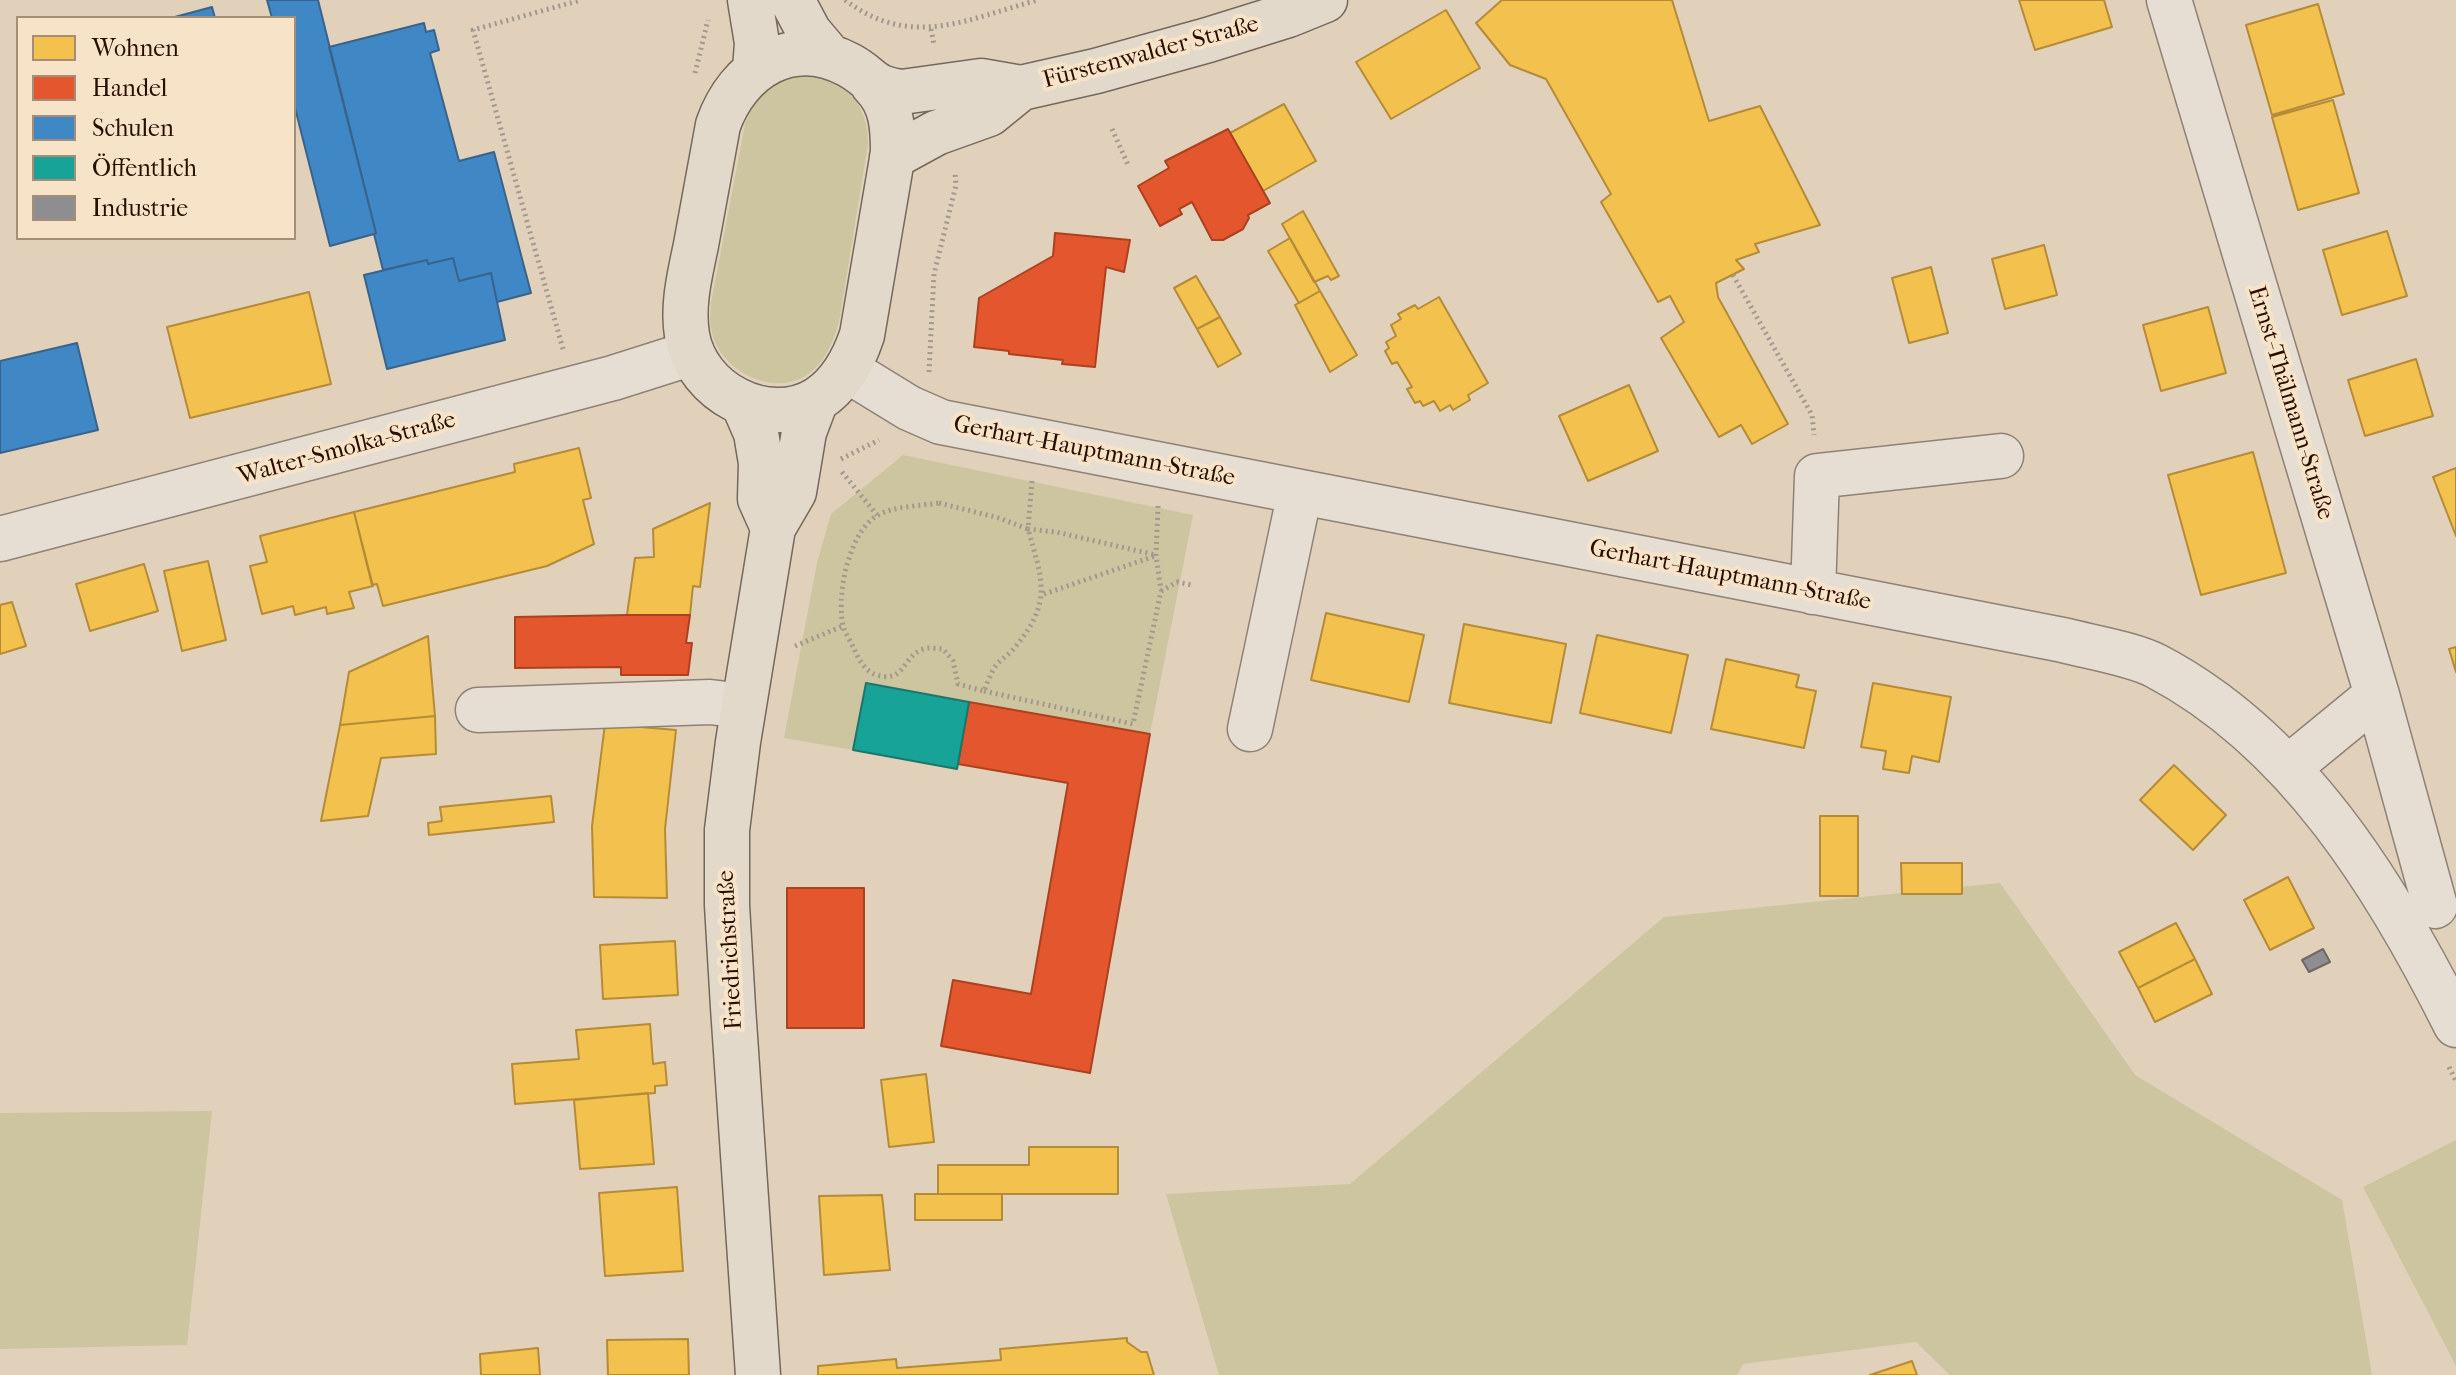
<!DOCTYPE html>
<html>
<head>
<meta charset="utf-8">
<style>
	body { margin:0 }
	#map { position:relative; width:2456px; height:1375px; overflow:hidden; background:#e1d1bb; font-family:"IM FELL French Canon",serif }
	canvas { display:block }
	.legend { position:absolute; left:16px; top:16px; width:280px; height:224px; box-sizing:border-box; background:#f6e3c8; border:2px solid #a58d78; margin:0; padding:10px 14px; list-style:none; font-size:24px; color:#2b0d00 }
	.legend li { display:flex; align-items:center; gap:16px; height:40px }
	.legend b { width:40px; border:2px solid #a58d78 }
</style>
</head>
<body>
<div id="map">
<canvas width="2456" height="1375"></canvas>
<ul class="legend">
<li><b style="height:22px;background:#f2c14e"></b>Wohnen</li>
<li><b style="height:22px;background:#e4572e"></b>Handel</li>
<li><b style="height:22px;background:#3f88c5"></b>Schulen</li>
<li><b style="height:22px;background:#17a398"></b>Öffentlich</li>
<li><b style="height:22px;background:#8d8d92"></b>Industrie</li>
</ul>
</div>
<script>
const ctx = document.querySelector('canvas').getContext('2d');
ctx.lineJoin = 'round';
function fill(path, color) { ctx.fillStyle = color; ctx.fill(path, 'evenodd'); }
function strokePath(path, color, width, dash) { ctx.strokeStyle = color; ctx.lineWidth = width; ctx.lineCap = dash ? 'butt' : 'round'; ctx.setLineDash(dash || []); ctx.stroke(path); }
function drawText(font, color, halo, rows, align = 'center') {
  ctx.font = font + ' "IM FELL French Canon",serif'; ctx.lineWidth = 8; ctx.setLineDash([]); ctx.textBaseline = 'middle'; ctx.strokeStyle = halo; ctx.fillStyle = color; for (const [text, x, y, turn = 0] of rows) {
    ctx.save(); ctx.translate(x, y); ctx.rotate((+turn || 0) * Math.PI / 180); ctx.textAlign = isNaN(turn) ? turn : align; if (halo) ctx.strokeText(text, 0, 0); ctx.fillText(text, 0, 0); ctx.restore();
  }
}
fill(new Path2D(`
	M804,75C845,77 868,104 868,144L839,322C833,342 825,363 807,375C771,398 717,369 711,328C709,320 711,311 711,303L745,124C755,95 773,80 804,75Z
	M903,455L1193,515L1150,734L866,683L853,750L784,738L817,563L831,514Z
	M2000,883L2135,1075L2342,1200L2372,1375H1950L1916,1342L1743,1364L1737,1375H1219L1166,1194L1350,1184L1664,917Z
	M212,1111L187,1345L0,1349V1113Z
	M2456,1140V1366L2363,1187Z`), '#ccc59f');
const homes = new Path2D(`
	M1502,0H1672L1709,121L1760,106L1820,225L1755,244L1759,252L1736,260L1744,269L1716,283L1718,297L1788,424L1752,444L1741,425L1719,437L1661,338L1684,322L1670,296L1658,302L1601,202L1611,194L1546,79L1510,65L1476,23Z
	M2019,0H2104L2112,27L2035,50Z
	M2318,4L2344,94L2272,115L2246,25Z
	M1446,10L1480,68L1391,119L1356,62Z
	M2333,100L2359,193L2298,210L2272,117Z
	M1284,104L1316,161L1263,191L1230,133Z
	M1303,211L1339,276L1331,280L1328,276L1314,282L1282,224Z
	M2387,231L2407,296L2342,315L2323,250Z
	M1290,238L1320,291L1299,303L1268,251Z
	M2044,245L2057,295L2005,309L1992,259Z
	M1931,267L1948,333L1909,343L1892,278Z
	M1196,276L1220,317L1197,329L1174,288Z
	M1320,291L1357,355L1330,372L1295,305Z
	M309,292L331,384L190,418L167,327Z
	M1439,297L1488,383L1468,395L1470,400L1453,410L1450,405L1440,411L1434,401L1423,406L1420,401L1415,403L1407,389L1412,387L1397,362L1392,364L1385,351L1389,348L1386,342L1396,336L1391,325L1401,319L1398,314L1415,305L1418,309Z
	M2208,307L2226,373L2161,391L2143,325Z
	M1220,317L1241,354L1218,367L1197,329Z
	M2416,359L2433,416L2365,436L2348,380Z
	M1629,385L1658,451L1588,481L1559,416Z
	M579,448L591,498L583,500L594,544L547,566L383,606L377,584L372,585L354,512L515,472L514,464Z
	M2253,452L2286,573L2201,595L2168,475Z
	M2456,468V536L2433,477Z
	M710,503L700,587L693,586L690,615H627L635,558L654,557L653,529Z
	M354,512L373,586L349,592L354,608L327,614L326,607L295,615L293,606L262,614L250,566L267,562L260,536Z
	M208,561L226,640L182,651L164,571Z
	M144,564L158,611L90,631L76,584Z
	M12,602L26,646L0,654V605Z
	M1326,613L1424,635L1409,702L1311,680Z
	M1464,624L1566,644L1551,723L1449,703Z
	M1597,635L1688,655L1671,733L1580,713Z
	M428,636L435,716L340,725L349,672Z
	M2456,647V672L2449,649Z
	M1726,659L1799,675L1796,687L1816,691L1804,748L1711,729Z
	M1873,683L1951,697L1939,762L1912,756L1909,773L1883,769L1886,751L1861,747Z
	M435,716L436,754L381,758L368,816L321,821L340,725Z
	M605,724L676,730L665,829L667,898L594,897L592,826Z
	M2174,765L2226,815L2193,850L2140,800Z
	M551,796L554,822L429,835L428,823L442,821L440,807Z
	M1820,816H1858V896H1820Z
	M1901,863H1962V894H1902Z
	M2288,877L2314,928L2270,950L2244,900Z
	M2176,923L2195,959L2138,988L2119,952Z
	M675,941L678,995L603,999L600,945Z
	M2195,959L2212,994L2155,1022L2138,988Z
	M650,1024L653,1064L665,1062L667,1085L655,1086V1093L515,1104L512,1064L579,1059L576,1030Z
	M926,1074L934,1142L889,1147L881,1080Z
	M648,1093L654,1164L580,1169L574,1100Z
	M1029,1147H1118V1194H938V1165H1029Z
	M677,1187L683,1271L605,1276L599,1193Z
	M915,1194H1002V1220H915Z
	M882,1195L890,1270L824,1275L819,1196Z
	M1127,1338V1342L1141,1352H1147L1154,1375H818V1366L896,1359L897,1368L1001,1360L1000,1349Z
	M688,1339L689,1375H608L607,1340Z
	M538,1348L540,1375H481L480,1354Z
	M1912,1361L1917,1375H1870Z`);
fill(homes, '#f2c14e');
strokePath(homes, '#b68b37', 2);
const shops = new Path2D(`
	M1228,129L1270,203L1248,215L1249,218L1243,229L1223,240H1212L1192,202L1179,209L1182,214L1160,226L1138,186L1169,168L1165,161Z
	M1055,233L1130,240L1124,272L1106,267L1095,367L1062,364L1063,360L1009,354V351L974,347L979,298L1053,256Z
	M627,615H690L686,643H692L688,675H621V667L515,668V617Z
	M969,702L1150,734L1090,1073L941,1046L953,980L1031,994L1068,783L958,764Z
	M787,888H864V1028H787Z`);
fill(shops, '#e4572e');
strokePath(shops, '#ac4120', 2);
const schools = new Path2D(`
	M267,0H318L376,233L374,234L330,246L294,104V18H272Z
	M212,7L215,18H171Z
	M424,23L426,32L434,30L439,50L430,53L459,161L494,152L531,293L497,302L491,273L459,281L453,258L428,264L427,260L383,270L374,234L376,233L329,47Z
	M453,258L459,281L491,273L505,340L387,369L364,275L427,260L428,264Z
	M77,343L98,430L0,453V361Z`);
fill(schools, '#3f88c5');
strokePath(schools, '#39638a', 2);
const public = new Path2D(`
	M866,683L969,702L957,769L853,750Z`);
fill(public, '#17a398');
strokePath(public, '#1d766a', 2);
const industry = new Path2D(`
	M2323,949L2330,962L2309,972L2302,960Z`);
fill(industry, '#8d8d92');
strokePath(industry, '#706766', 2);
const minor = new Path2D(`
	M2169,0L2377,695L2288,768
	M847,370L909,408L941,422L2063,640C2090,647 2133,654 2156,666C2297,740 2387,887 2456,1025
	M0,539L613,378L692,353
	M1813,592L1817,476L2001,456
	M2377,695L2435,906
	M478,710L710,702L743,706
	M1250,729L1300,492`);
const major = new Path2D(`
	M750,0L757,43L755,70
	M792,0L809,32L830,57
	M873,85C892,104 893,127 893,153L862,335C854,359 841,384 818,399C767,430 696,392 687,335C682,305 690,274 696,245C703,205 711,165 718,125C738,68 791,34 849,65C873,78 870,88 902,92L981,81L1021,88L1096,71L1208,40L1288,15L1325,0
	M892,157L936,133L989,114L1021,88
	M743,403L756,433L761,463L760,499L773,528
	M758,1375L733,1007L727,905V830L738,742L773,528L794,492L804,432L816,400`);
strokePath(minor, '#8f8275', 47);
strokePath(major, '#75685c', 47);
strokePath(new Path2D(`
	M845,0C911,50 967,19 1038,0
	M931,29L934,45
	M695,73L708,20
	M1112,129L1129,167
	M1733,275L1812,415L1814,435
	M563,349L473,30L581,0
	M929,372L934,274L956,185L955,173
	M841,459L879,440
	M842,472L877,515
	M1032,481L1028,529L1056,532L1156,555
	M939,503L999,518L1028,529C1042,579 1053,601 1016,646C1011,653 1004,657 998,663C991,671 988,682 984,691L958,684L953,661L943,649C937,649 930,647 924,649C902,655 905,686 874,674C866,671 859,660 855,651C852,644 847,636 844,629C835,599 848,532 878,515C894,506 920,506 939,503Z
	M1161,591L1177,582L1192,585
	M1044,594L1155,556
	M795,646L843,626
	M984,691L1133,724L1161,591L1156,555L1158,506
	M2449,1067L2456,1081`), '#a1988f', 5, [2, 4]);
strokePath(minor, '#e6ded3', 44);
strokePath(major, '#e2d9cb', 44);
drawText('24px', '#2b0d00', '#f6e3c8', [
	["Fürstenwalder Straße",1151,53,-15],
	["Ernst-Thälmann-Straße",2290,403,73],
	["Walter-Smolka-Straße",347,449,-15],
	["Gerhart-Hauptmann-Straße",1094,452,11],
	["Gerhart-Hauptmann-Straße",1730,576,11],
	["Friedrichstraße",731,950,-93]
]);
</script>
</body>
</html>
